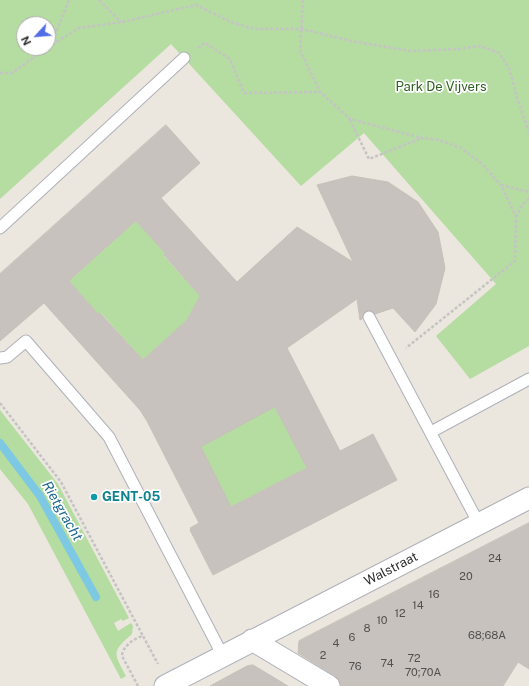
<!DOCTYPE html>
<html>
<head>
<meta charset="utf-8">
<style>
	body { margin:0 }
	#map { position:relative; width:529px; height:686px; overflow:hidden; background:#ebe6de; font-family:"Public Sans",sans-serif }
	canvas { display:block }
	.north { position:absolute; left:16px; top:16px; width:40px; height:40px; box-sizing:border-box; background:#fff; border:1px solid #aaa; border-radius:50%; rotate:244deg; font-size:11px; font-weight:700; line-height:16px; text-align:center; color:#2b2b2b }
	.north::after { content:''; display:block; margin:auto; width:14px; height:18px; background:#506de7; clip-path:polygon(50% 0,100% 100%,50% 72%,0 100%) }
</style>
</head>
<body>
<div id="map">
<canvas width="529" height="686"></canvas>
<div class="north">N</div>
</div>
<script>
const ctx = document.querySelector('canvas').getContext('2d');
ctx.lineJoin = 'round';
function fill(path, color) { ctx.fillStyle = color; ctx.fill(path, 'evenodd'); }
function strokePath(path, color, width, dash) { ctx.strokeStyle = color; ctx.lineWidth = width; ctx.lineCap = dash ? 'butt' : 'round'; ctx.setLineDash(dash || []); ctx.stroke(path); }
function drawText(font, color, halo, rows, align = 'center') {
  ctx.font = font + ' "Public Sans",sans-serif'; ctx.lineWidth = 3.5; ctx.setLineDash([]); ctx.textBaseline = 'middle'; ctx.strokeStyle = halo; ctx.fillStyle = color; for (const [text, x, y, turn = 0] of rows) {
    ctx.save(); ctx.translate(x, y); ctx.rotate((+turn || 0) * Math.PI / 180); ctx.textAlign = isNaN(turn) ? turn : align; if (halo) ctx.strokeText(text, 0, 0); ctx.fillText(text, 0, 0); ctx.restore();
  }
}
fill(new Path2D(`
	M0,0H529V346L470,379L436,336L496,284L364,133L301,186L171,44L0,199ZM24,24H48V48H24Z
	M136,221L166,254L164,256L200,296L187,320L143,360L101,313L98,314L69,281Z
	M274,404L309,467L229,508L194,434Z
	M0,410L58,484L129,618L123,621L121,619L114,623L118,631L131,623L133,626L132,634C111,652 114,653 126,676L121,679L28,504L0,469Z`), '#b5dca1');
strokePath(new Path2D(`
	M0,443L40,496L96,597`), '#7dc8e2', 8);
const building = new Path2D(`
	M166,125L200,163L161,198L237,282L297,227L353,262L317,185L352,176L388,182L418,202L438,232L445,268L436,304L415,332L393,308L375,314L372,311H366L363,314L362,319L360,320L357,299L287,348L340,451L373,434L397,480L213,575L190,530L191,529L190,528L199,523L147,421L140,410L44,303L0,341V274ZM136,221L166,254L164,255L200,296L187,320L143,360L100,313L98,314L69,281ZM275,407L307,468L231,507L201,447Z
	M529,523V669L518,662L503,686H341L339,680L335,676L298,653L299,641Z
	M253,665L288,686H210L247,666Z`);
fill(building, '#c7c2be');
strokePath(building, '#c6c1b8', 1);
const service = new Path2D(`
	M0,228L184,58
	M369,317L479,524
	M0,358L7,357L26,341L109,437L223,656
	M431,432L529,379`);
const minor = new Path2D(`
	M252,640L329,686
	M165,686L529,498`);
strokePath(service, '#afb1ba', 13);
strokePath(minor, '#afb1ba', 23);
strokePath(new Path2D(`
	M99,0L121,22
	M303,0L300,50L320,92L350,119L422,138L439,140L461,148L482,164L501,185L516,217L515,261L406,348
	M51,45L69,0
	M48,47L79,28L122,22L196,5L231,22L254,29H302L351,41L410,51L459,49L480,46L499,53L509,68L518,101L529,132
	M198,48L205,43L230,59L244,93L320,92
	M0,73H12L47,48
	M350,120L369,159L422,138
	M501,185L529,192
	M516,217L521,207L529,198
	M0,403L61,482L143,636
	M138,686L122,656C122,647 134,638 143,636L158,664`), '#c4c4c4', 2.5, [3, 2]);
strokePath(service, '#fff', 11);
strokePath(minor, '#fff', 21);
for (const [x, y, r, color] of [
	[94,497,4,"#0f9aa8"]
]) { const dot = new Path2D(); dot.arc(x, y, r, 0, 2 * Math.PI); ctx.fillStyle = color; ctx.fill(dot); strokePath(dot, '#fff', 1.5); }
drawText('11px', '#525150', null, [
	["24",495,559],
	["20",466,577],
	["16",434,595],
	["14",418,606],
	["12",400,614],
	["10",382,621],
	["8",367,629],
	["68;68A",487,636],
	["6",352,638],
	["4",336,644],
	["2",323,656],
	["72",414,659],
	["74",387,664],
	["76",355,667],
	["70;70A",423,673]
]);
drawText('13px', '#2f6122', '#fff', [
	["Park De Vijvers",441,87]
]);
drawText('bold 13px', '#0d838f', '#fff', [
	["GENT-05",102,497]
], 'left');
drawText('13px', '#2b2b2b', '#fff', [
	["Walstraat",391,569,-27]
]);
drawText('italic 14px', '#1c678e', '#fff', [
	["Rietgracht",62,511,60]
]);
</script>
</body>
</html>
